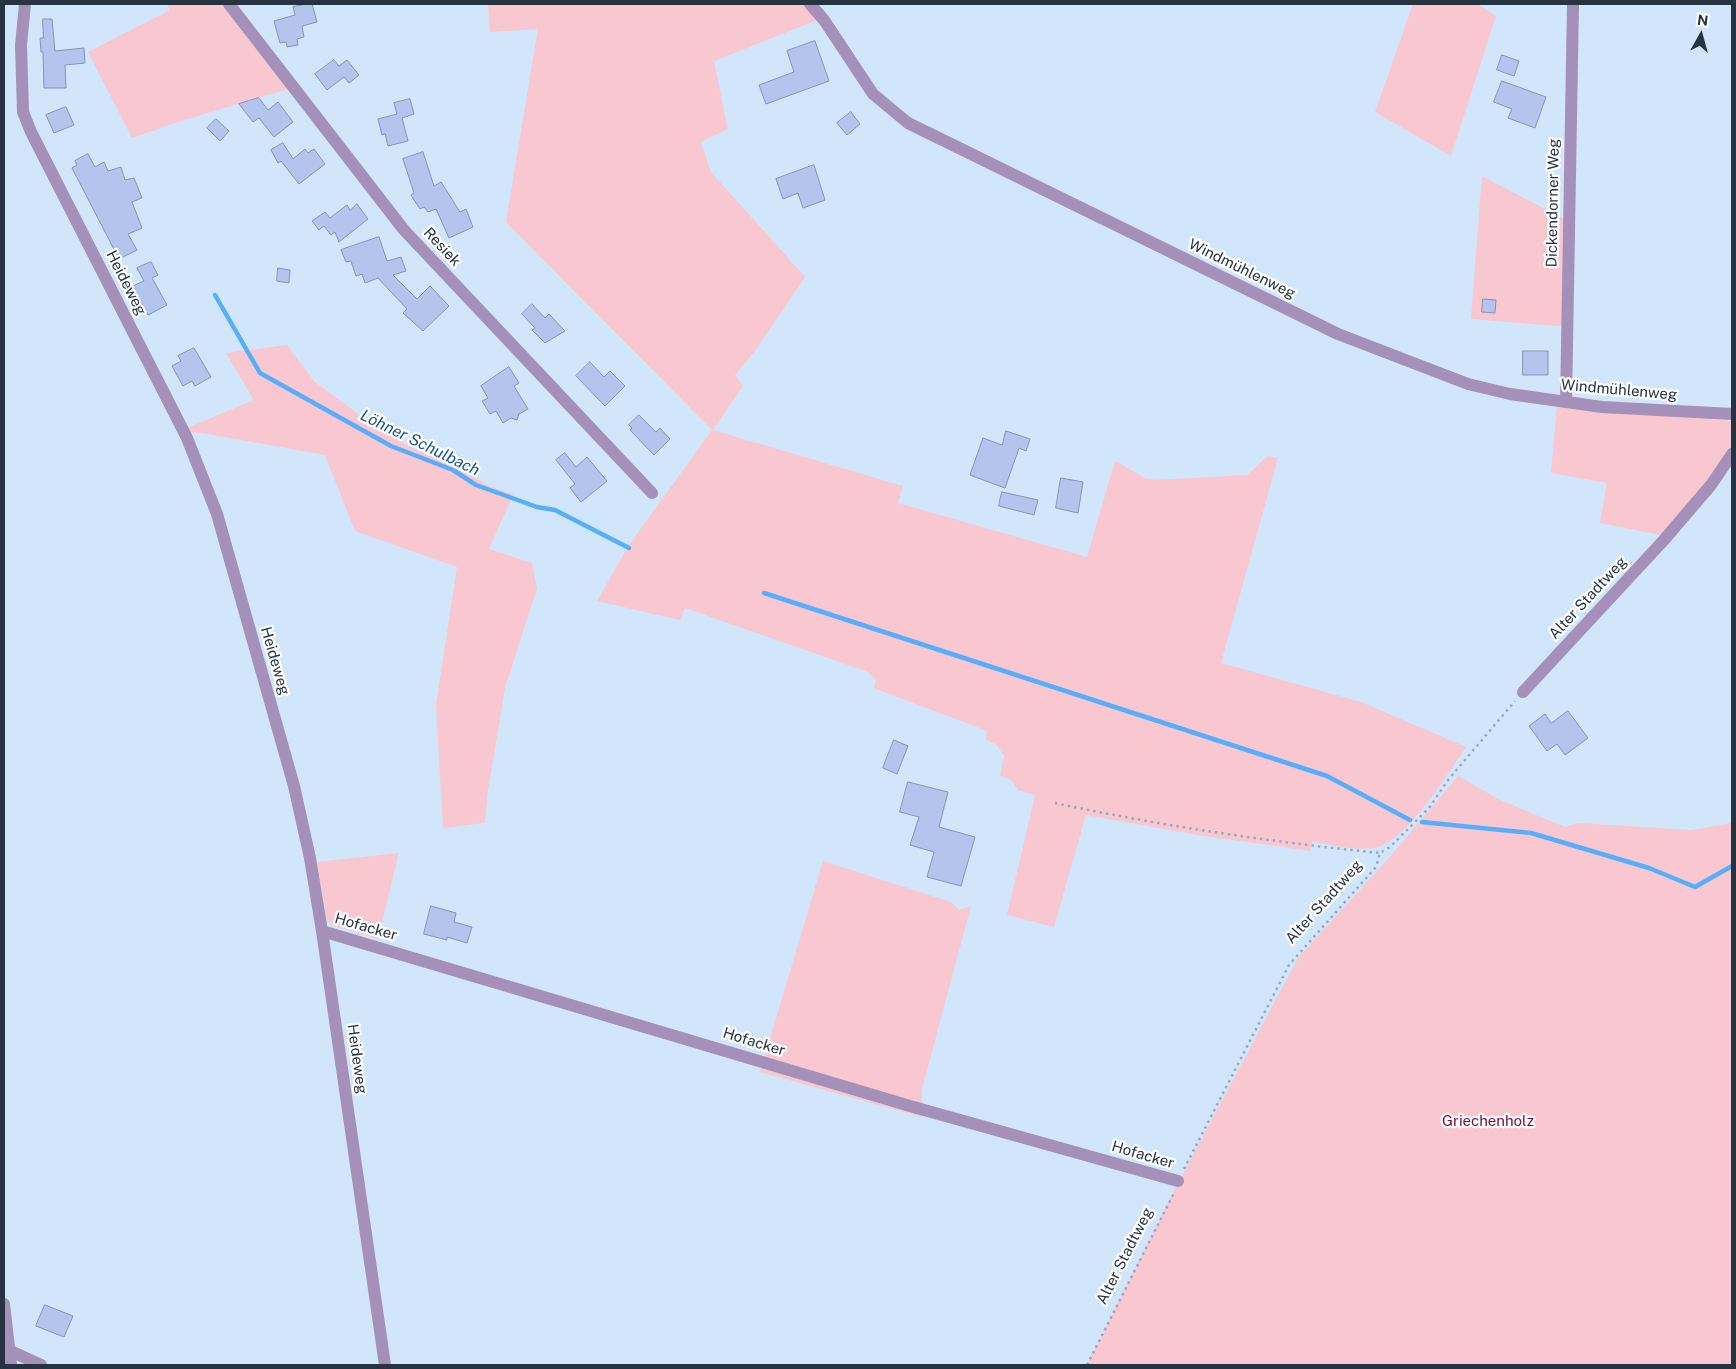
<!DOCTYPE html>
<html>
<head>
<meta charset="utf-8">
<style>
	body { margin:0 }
	#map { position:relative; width:1736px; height:1369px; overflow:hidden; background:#d1e6fb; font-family:"Public Sans",sans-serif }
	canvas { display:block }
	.frame { position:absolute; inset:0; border:5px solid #263441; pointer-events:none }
	.north { position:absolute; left:1676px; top:10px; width:50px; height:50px; -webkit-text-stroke:4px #fff; paint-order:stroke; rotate:7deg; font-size:14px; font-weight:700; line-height:20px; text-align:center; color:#263441 }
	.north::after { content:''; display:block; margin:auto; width:18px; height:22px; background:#263441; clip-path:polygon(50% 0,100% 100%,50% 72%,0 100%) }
</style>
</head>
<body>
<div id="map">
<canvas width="1736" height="1369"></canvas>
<div class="frame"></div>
<div class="north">N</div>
</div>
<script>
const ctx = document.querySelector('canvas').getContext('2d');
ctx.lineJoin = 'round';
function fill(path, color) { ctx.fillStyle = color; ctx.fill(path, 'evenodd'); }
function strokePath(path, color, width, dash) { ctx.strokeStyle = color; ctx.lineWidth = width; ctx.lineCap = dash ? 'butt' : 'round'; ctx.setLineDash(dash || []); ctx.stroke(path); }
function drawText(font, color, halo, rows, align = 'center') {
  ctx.font = font + ' "Public Sans",sans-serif'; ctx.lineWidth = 4.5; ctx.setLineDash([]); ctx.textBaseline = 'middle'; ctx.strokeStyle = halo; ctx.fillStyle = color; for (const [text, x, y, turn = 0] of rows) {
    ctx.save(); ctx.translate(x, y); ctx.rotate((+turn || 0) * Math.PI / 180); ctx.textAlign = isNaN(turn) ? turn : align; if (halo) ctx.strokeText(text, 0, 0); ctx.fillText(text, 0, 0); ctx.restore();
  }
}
fill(new Path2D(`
	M167,4H221L288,89L178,122L132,138L88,52L170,10Z
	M488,4H803L817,20L714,61L728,129L701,142L711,172L805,277L755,351L735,375L743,386L713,430L903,486L898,503L1087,557L1115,461L1145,478L1156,480L1247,475L1268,456L1278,458L1221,663L1361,702L1466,747C1449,772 1405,844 1374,848C1354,851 1332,845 1312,842L1311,851L1197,835L1086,815L1054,927L1007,915L1035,795L1018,790L1011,780L1000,775L1004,756L997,745L986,740L987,731L874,688L876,680L868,672L685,608L680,620L597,601L629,545L712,430L506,222L538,29L490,32Z
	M1413,4H1478L1496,16L1451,156L1375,112Z
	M1482,176L1572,223L1571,327L1471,319Z
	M287,345L315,382L380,430L411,447L461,469L487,485L513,495L489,549L532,563L537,588L505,688L488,790L485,823L443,828L436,705L457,567L355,531L325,455L208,434L180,431L254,400L226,353Z
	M1557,404L1602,410L1732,421V448L1707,483L1660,535L1600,523L1607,483L1551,473Z
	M1458,776L1500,800L1565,827L1578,823L1691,830L1732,823V1365H1087L1177,1185L1298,958L1388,859Z
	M399,853L378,939L332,925L327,920L317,862Z
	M823,861L951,902L959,910L971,906L922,1089V1101L925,1105L922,1117L760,1072Z`), '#f8c7cf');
strokePath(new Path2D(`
	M215,295L260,373L391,446L453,470L476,485L537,507L555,510L629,548
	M764,593L1327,776L1410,820
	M1422,822L1531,833L1649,868L1695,887L1732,866`), '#55affc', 4.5);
const building = new Path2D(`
	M308,4H312L317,22L302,26L304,37L297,39L298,45L287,47L286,42L280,43L274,21L295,15L293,7Z
	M43,19H52L55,51L84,48L85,63L65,65L66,88H44L43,52H41L40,38H43Z
	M815,41L829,81L766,104L759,85L794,72L787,51Z
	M1502,55L1519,61L1514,76L1497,70Z
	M334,60L339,66L347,60L359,75L349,83L344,77L327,90L315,74Z
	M1502,81L1546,97L1535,128L1508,118L1512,109L1494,102Z
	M259,98L268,110L278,102L293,122L274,137L259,118L253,122L239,104Z
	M410,99L414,114L402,118L408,141L388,146L385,134L382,135L378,119L397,114L394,103Z
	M66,107L74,125L54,133L46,115Z
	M851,112L860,124L847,135L837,123Z
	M216,119L229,131L220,141L207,128Z
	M283,143L293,159L305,149L308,153L314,149L325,164L299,184L281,161L278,163L271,150Z
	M423,152L434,186L441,182L460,212L466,209L473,227L449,238L436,209L428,212L424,207L420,209L411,195L414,193L403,159Z
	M88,154L95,167L104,162L108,171L121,167L125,180L134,178L142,198L132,202L142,228L128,234L137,250L119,259L72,168L77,165L75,161Z
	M814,165L825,200L803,208L798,193L783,199L776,179Z
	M357,204L368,219L339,242L335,232L331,235L324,226L319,230L312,221L325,212L330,218L347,205L350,210Z
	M379,237L387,261L401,257L406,271L393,275L417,299L430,286L449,306L423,331L403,313L407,309L378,278L365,283L362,274L356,276L351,261L346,262L341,250Z
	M151,262L158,275L152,278L167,305L148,315L133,286L144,281L137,268Z
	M278,268L290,270L289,283L277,281Z
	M1483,299L1496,300L1495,313L1482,312Z
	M532,304L545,318L549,314L565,331L545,343L532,330L535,328L522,314Z
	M194,348L211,377L195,386L192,381L183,386L172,366L181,361L178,356Z
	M1523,351H1548V375H1523Z
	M590,362L604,377L610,371L625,386L605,406L576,376Z
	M509,367L519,383L514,386L528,409L519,414L517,420L511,418L503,423L496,411L490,414L482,401L488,398L481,386Z
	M639,415L656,432L660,428L670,439L654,455L630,430L632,428L629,425Z
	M1006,431L1030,439L1026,451L1019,448L1005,488L970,475L983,438L1002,445Z
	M565,453L576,467L587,457L607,481L581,502L570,488L575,484L556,460Z
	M1061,478L1083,482L1078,513L1056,508Z
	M1002,492L1038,500L1034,515L999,506Z
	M1568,711L1588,738L1565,755L1557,744L1547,751L1529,726L1545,714L1551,723Z
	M894,740L908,746L897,774L883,768Z
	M908,782L948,792L939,827L975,837L961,886L927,877L934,852L910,845L919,817L900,812Z
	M431,906L456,913L454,922L472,927L467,943L447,937V940L424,934Z
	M45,1305L73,1316L64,1337L36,1326Z`);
fill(building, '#b4c5ed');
strokePath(building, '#8393b9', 1);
strokePath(new Path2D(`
	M1055,803C1162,826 1271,842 1380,853
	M1184,1169L1289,965L1376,867L1380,853L1390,847L1429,808L1448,780L1515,701
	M1087,1365L1174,1193`), '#97aabc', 2.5, [2.5, 4]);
strokePath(new Path2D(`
	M25,4L21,45L23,112L31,132L187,438L217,514L294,786L310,858L322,931L385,1365
	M229,4L404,230L652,493
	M810,4L824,20L873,94L908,123L1338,334L1468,384L1510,394L1602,407L1732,414
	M1566,402L1573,4
	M1523,692L1663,541L1711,485L1732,454
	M322,931L910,1106L1178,1181
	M4,1304L11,1365
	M4,1348L41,1365`), '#a490b9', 12);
drawText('15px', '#263441', '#fff', [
	["Dickendorner Weg",1553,203,-89],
	["Resiek",442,247,47],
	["Windmühlenweg",1242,269,26],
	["Heideweg",126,283,63],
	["Windmühlenweg",1619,390,5],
	["Alter Stadtweg",1588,598,-47],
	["Heideweg",275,661,74],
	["Alter Stadtweg",1324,902,-48],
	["Hofacker",366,927,16],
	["Hofacker",754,1042,17],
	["Heideweg",357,1059,82],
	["Hofacker",1143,1155,16],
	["Alter Stadtweg",1125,1256,-63]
]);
drawText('15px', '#770f34', '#fff', [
	["Griechenholz",1488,1121]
]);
drawText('italic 16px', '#155587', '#fff', [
	["Löhner Schulbach",420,443,26]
]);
</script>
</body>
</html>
